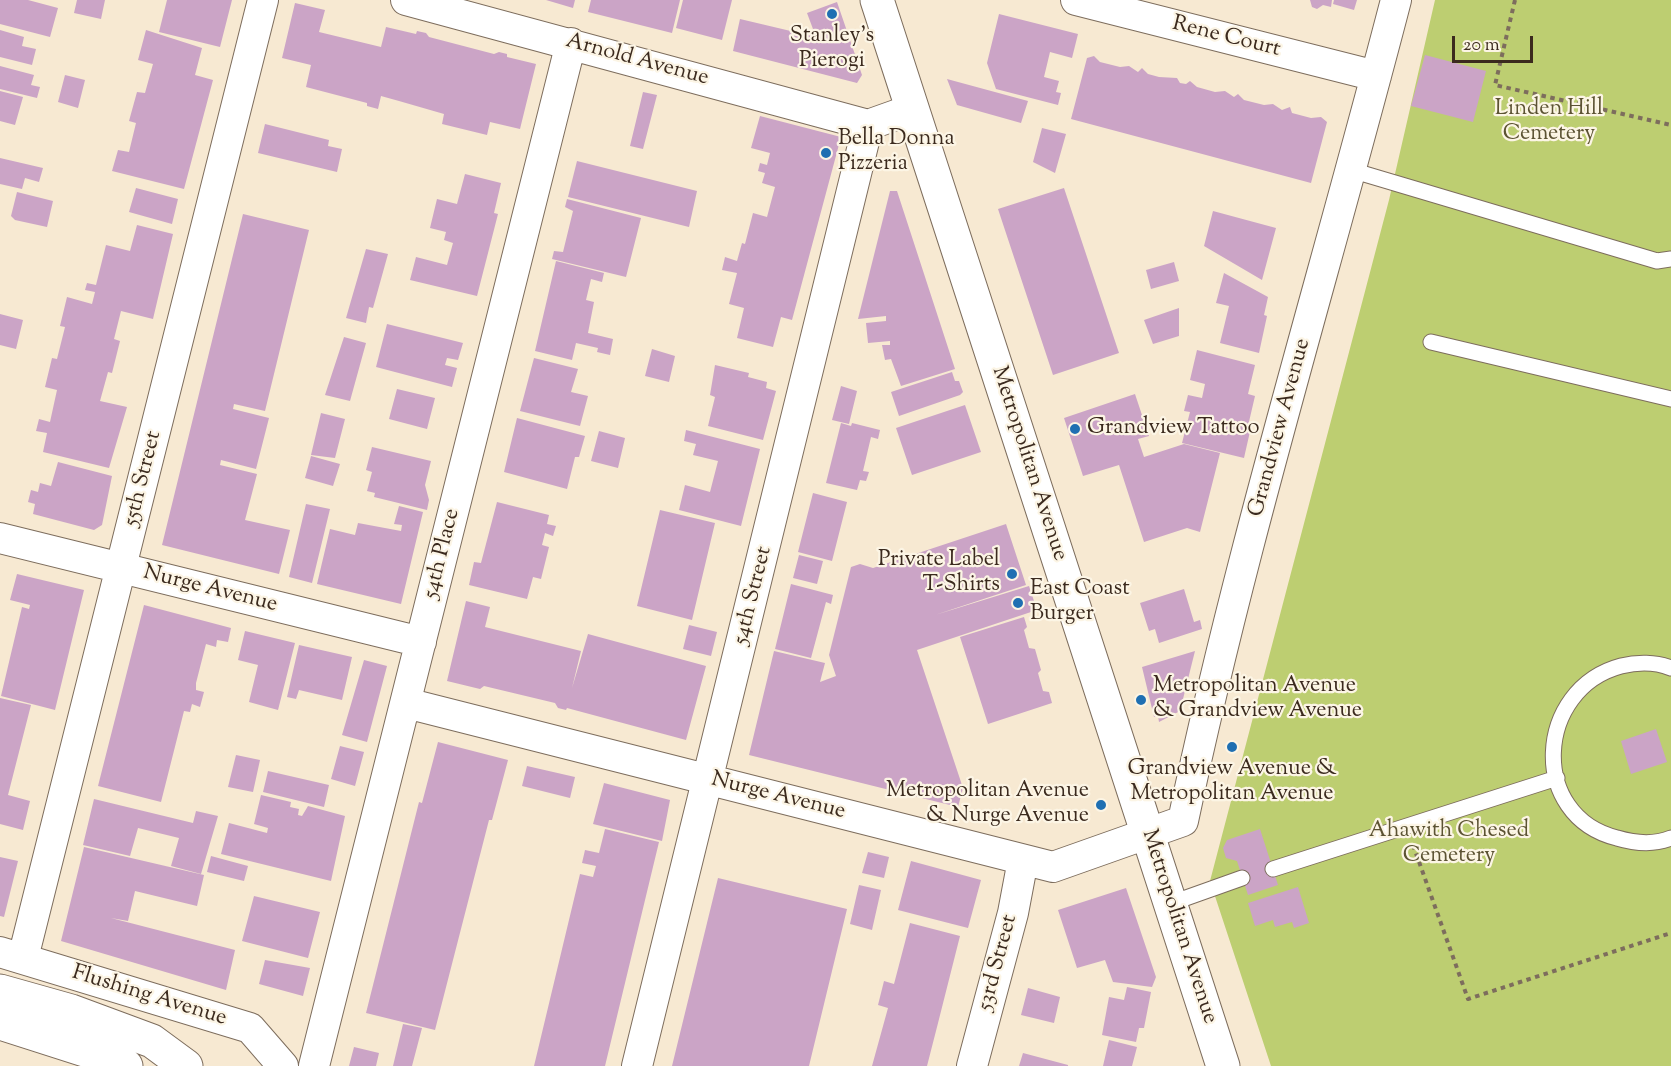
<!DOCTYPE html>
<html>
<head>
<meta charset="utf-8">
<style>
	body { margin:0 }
	#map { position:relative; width:1671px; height:1066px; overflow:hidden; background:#f7e9d2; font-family:"Sorts Mill Goudy",serif }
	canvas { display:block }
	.scale { position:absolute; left:1452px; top:36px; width:81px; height:27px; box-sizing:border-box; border:3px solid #3b2a1e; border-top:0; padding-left:8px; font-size:18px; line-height:21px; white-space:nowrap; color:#3b2a1e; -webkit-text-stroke:4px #fcf5e5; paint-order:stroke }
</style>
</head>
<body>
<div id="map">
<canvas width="1671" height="1066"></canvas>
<div class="scale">20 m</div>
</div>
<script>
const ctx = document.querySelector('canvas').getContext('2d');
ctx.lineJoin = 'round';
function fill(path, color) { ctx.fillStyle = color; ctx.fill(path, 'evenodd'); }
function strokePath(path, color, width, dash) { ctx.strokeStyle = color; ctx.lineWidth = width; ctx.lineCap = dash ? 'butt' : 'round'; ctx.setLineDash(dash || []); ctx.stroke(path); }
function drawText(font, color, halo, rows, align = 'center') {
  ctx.font = font + ' "Sorts Mill Goudy",serif'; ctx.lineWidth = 4.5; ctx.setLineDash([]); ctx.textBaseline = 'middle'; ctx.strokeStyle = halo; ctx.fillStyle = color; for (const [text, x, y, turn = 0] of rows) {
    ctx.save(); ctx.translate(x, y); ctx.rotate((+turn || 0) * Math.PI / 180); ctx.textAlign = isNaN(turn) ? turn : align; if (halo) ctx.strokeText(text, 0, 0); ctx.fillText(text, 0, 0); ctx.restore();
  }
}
fill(new Path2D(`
	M1435,0H1671V1066H1271L1210,881L1389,200Z`), '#bdce71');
fill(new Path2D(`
	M0,0H28L58,8L50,37L0,24Z
	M77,0H105L101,19L74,13Z
	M167,0H232L220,47L159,32Z
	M546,0H575L573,8Z
	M591,0H680L672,33L588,12Z
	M683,0H732L722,40L676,28Z
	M1310,0H1332L1331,7L1323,5L1317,9L1312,7Z
	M1334,0H1357L1354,10L1333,4Z
	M837,2L862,75L857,83L733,51L740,19L816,37L807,13Z
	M295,3L325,10L319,32L381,47L386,27L416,34L417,31L426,33L429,37L494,54L499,52L507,54V57L536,64L520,129L490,122L487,135L442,124L444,114L399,101L381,96L378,109L367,106V103L306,87L311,65L282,58Z
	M999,14L1078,34L1072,58L1050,52L1044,77L1059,81L1056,92L1061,93L1058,105L996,89L987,63Z
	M0,30L24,37L22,46L36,49L32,65L0,57Z
	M146,30L202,48L195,75L213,80L184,189L112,171L118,150L129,152L136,123L129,121L137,92L145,93L153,64L138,60Z
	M1425,55L1486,71L1473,122L1411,106Z
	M1094,56L1100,62L1120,67L1129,66L1138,72L1142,68L1148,74L1159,77L1177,78L1180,83L1186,84L1190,81L1197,87L1215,92L1225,91L1234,97L1238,94L1244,100L1264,105L1273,104L1282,110L1290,107L1292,113L1311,118L1321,117L1327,122L1311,183L1071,119L1087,58Z
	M0,66L34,75L31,85L40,87L37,98L0,89Z
	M65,75L85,80L78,108L58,102Z
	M947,79L1028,101L1021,123L957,105Z
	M0,91L23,97L15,125L0,121Z
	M643,92L657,95L643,149L630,146Z
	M760,116L841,137L792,320L781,317L773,347L737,338L744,308L729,304L737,273L722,270L725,257L737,261L742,243L745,244L753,213L767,217L775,187L762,183L765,173L758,171L760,163L767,165L770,153L751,148Z
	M265,124L329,140L328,146L342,149L337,172L258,153Z
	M1042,128L1066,134L1055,173L1033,162Z
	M0,158L43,168L39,182L25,178L22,189L0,184Z
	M577,161L697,191L689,227L568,197Z
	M465,174L501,183L494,213L498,214L477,296L410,280L416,257L447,265L453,243L444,240L446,232L430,228L437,199L457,204Z
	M136,188L178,199L172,224L129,212Z
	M1064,188L1119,353L1053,375L998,209Z
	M890,191H897L955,369L901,386L891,359L885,360L882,345H890V341L868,343L866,323L886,321V316L858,319Z
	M17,192L53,201L47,227L15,220L11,216Z
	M567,199L641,218L626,277L552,259L554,251L563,252L573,211L565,207Z
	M1213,211L1276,228L1262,280L1204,246Z
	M243,214L309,230L265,411L234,404L233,409L269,418L256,469L221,460L220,465L257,474L245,520L290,530L279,574L162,545Z
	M137,225L173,234L153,319L121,311L114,339L120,341L112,373L108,372L100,401L127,407L109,468L43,452L47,433L36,431L39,419L50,422L57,390L45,387L52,358L57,359L65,327L60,326L67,297L92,304L95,292L85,290L87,283L96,285L106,245L130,251Z
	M366,249L388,254L373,308L369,307L366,323L346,318Z
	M556,261L604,273L602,282L591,279L586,300L594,302L588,333L613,339L610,355L597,352L598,348L576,343L572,360L535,351Z
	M1174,262L1179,281L1151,289L1146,270Z
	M1224,273L1268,297L1264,315L1267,316L1259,353L1220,343L1229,306L1216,303Z
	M1179,308V336L1153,344L1144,320Z
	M0,314L23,320L16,349L0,345Z
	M387,324L463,343L458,360L447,358L445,365L457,368L452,387L376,367Z
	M344,337L366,343L350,401L325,395Z
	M652,349L675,356L669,382L645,376Z
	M1197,350L1255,365L1248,394L1255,396L1248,426L1251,427L1244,458L1182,443L1190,412L1184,411L1188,395L1202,398L1205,384L1190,380Z
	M534,358L578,369L571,392L588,396L580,426L520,411Z
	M715,365L749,373L748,377L767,382L766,388L776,391L763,440L708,426L715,397L710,395Z
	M952,372L955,381H959L963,392L960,395L899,416L891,392Z
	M841,386L857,391L849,424L832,420Z
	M397,389L435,398L427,429L389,419Z
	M1135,394L1149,436L1138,439L1144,457L1184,444L1220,453L1200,532L1187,528L1144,542L1119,465L1083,476L1064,418Z
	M965,405L981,452L912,475L896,428Z
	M321,413L345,419L335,458L311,455Z
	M517,418L585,436L579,457H575L567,489L504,472Z
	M841,423L851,426L852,423L880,430L878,439L871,437L863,471L869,472L866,481L860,480L857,490L826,483Z
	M686,430L760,449L741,526L679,510L685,485L710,492L718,461L693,455L696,444L684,441Z
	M599,431L625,438L618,468L591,461Z
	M372,447L431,461L425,485L429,500L427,510L374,497L375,493L367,491L372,472L366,470Z
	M311,456L340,464L333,486L305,478Z
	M58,462L112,476L102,525L94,530L33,514L35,504L28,502L31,490L38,492L40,483L51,486Z
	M813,493L847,502L832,561L798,552Z
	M497,502L549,515L547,524L556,526L553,536L545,533L542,545L549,547L541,579L533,577L527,599L469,585L474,562L481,563Z
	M306,504L330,509L312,583L289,577Z
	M399,506L423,512L401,604L317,584L330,529L355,535L358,523L401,531L402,525L394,524Z
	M660,510L715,523L692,620L637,606Z
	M1006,524L1026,585L935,615L1029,586L1037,610L917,650L963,788L958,807L749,755L774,651L825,663L820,682L836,676L829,655L851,567L860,564L873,568Z
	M799,555L823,561L817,584L793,578Z
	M17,574L84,590L55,710L1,696L22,607L29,609L30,605L10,600Z
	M791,584L833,595L831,604L826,602L811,658L775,649Z
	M1184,589L1194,622L1200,620L1202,629L1159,643L1155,629L1149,631L1140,603Z
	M466,601L490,607L485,627L581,651L572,688L588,634L706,666L686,740L567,708L566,710L558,708L555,703L484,686L480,689L447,681Z
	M144,605L231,628L228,642L217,640L216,647L206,644L196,683V690L204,692L200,707L192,704L190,712L184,711L161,802L98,786Z
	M1024,617L1027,627L1024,630L1029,648L1035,649L1041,670L1038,673L1043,691L1049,692L1052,703L988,724L960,637Z
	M689,625L717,632L711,656L683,649Z
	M245,631L295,643L278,710L249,702L258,665L238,660Z
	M299,645L352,657L342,700L299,690L296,699L287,697Z
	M1195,651L1180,711L1159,722L1158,716L1154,717L1142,667Z
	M364,660L387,666L367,742L342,735Z
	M0,698L31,705L8,795L30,801L23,830L0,824Z
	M1656,729L1667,762L1631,774L1621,741Z
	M438,742L508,760L492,820H489L435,1030L366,1013L419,802L422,803Z
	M340,746L364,752L355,786L331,779Z
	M236,755L260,760L253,792L228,787Z
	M527,766L575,777L570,798L522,786Z
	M268,771L329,785L324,807L263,792Z
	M604,783L670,800L662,841L593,824Z
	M261,795L291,802L290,807L299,809L298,815L302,816L308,806L345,816L331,881L221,854L229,823L267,833L268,828L254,824Z
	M94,799L193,823L196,811L218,816L201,874L171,866L179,838L138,828L130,856L83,845Z
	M605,829L659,842L605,1066H534L580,874L593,877L596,866L582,863L585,850L599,853Z
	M1260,829L1278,885L1248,895L1237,861L1226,858L1223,848L1227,840Z
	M84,847L204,875L197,906L135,891L128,921L111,918L235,950L226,990L61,941Z
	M868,852L889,857L884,878L862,873Z
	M211,856L248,866L244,881L207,872Z
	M0,857L18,861L4,917L0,916Z
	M911,861L981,880L968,928L898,910Z
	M718,878L847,909L809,1066H672Z
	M859,885L881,890L872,930L850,924Z
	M1298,887L1309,923L1294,928L1292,922L1275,927L1273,920L1255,926L1248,903Z
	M1126,888L1156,977L1152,987L1113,982L1105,960L1077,968L1058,910Z
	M254,896L320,912L308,958L242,941Z
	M910,923L960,936L937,1027L927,1066H872L888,1008L878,1005L884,981L894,984Z
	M265,960L310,968L303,996L259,984Z
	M1127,987L1151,992L1144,1028H1139L1136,1042L1102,1035L1109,997L1124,1000Z
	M1028,988L1060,997L1054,1023L1021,1015Z
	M403,1024L422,1028L412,1066H393Z
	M1109,1040L1137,1047L1132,1066H1103Z
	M354,1047L379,1053L376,1066H349Z
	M1023,1053L1068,1065V1066H1019Z`), '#cba4c6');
const lane = new Path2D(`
	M1351,170L1657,261L1671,259
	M1431,342L1671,399
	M1671,668C1656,662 1637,662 1621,666C1535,689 1528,816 1617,838C1634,843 1654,845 1671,838
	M1273,869L1557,778
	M1169,904L1242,878`);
const street = new Path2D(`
	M406,0L868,125
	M1076,0L1376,76
	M868,125L913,109
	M0,538L421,642
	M406,703L1053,867L1183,821C1241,545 1325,274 1396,0
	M0,952L250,1028L283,1066
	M23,958L263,0
	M314,1066L571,43
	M637,1066L868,125
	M972,1066L1013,913L1023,860`);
const secondary = new Path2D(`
	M877,0L1223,1066`);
const primary = new Path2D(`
	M0,991L71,1011L152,1041L186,1066
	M0,1023L116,1060L126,1066`);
strokePath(lane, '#7d6d5d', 17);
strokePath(street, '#7d6d5d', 32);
strokePath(secondary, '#7d6d5d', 35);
strokePath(primary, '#7d6d5d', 35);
strokePath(new Path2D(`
	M1515,0L1495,85L1671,125
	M1413,845L1468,999L1671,933`), '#7d6d5d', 4, [4.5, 4.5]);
strokePath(lane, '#fff', 15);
strokePath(street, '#fff', 30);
strokePath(secondary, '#fff', 33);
strokePath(primary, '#fff', 33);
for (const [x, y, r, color] of [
	[832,14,6,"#1f6fb2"],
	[826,153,6,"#1f6fb2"],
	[1075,429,6,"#1f6fb2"],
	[1012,574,6,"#1f6fb2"],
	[1018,603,6,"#1f6fb2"],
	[1141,700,6,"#1f6fb2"],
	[1232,747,6,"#1f6fb2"],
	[1101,805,6,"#1f6fb2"]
]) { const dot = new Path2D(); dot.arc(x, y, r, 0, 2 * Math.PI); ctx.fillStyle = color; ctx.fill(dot); strokePath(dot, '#fcf5e5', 2); }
drawText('22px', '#3b2a1e', '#fcf5e5', [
	["Stanley's",832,37,"center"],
	["Pierogi",832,62,"center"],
	["Bella Donna",838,140],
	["Pizzeria",838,165],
	["Grandview Tattoo",1087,429],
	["Private Label",1000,561,"right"],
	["T-Shirts",1000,586,"right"],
	["East Coast",1030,590],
	["Burger",1030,615],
	["Metropolitan Avenue",1153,687],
	["& Grandview Avenue",1153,712],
	["Grandview Avenue &",1232,770,"center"],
	["Metropolitan Avenue",1232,795,"center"],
	["Metropolitan Avenue",1089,792,"right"],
	["& Nurge Avenue",1089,817,"right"]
], 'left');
drawText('22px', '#3b2a1e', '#fcf5e5', [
	["Rene Court",1226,38,14],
	["Arnold Avenue",637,61,15],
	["Grandview Avenue",1281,428,-75],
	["Metropolitan Avenue",1028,464,72],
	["55th Street",144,479,-76],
	["54th Place",443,554,-76],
	["Nurge Avenue",210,590,14],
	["54th Street",754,596,-76],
	["Nurge Avenue",778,797,14],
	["Metropolitan Avenue",1178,927,72],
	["53rd Street",999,963,-75],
	["Flushing Avenue",149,997,17]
]);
drawText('22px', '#5c5333', '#fcf5e5', [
	["Linden Hill",1549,110],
	["Cemetery",1549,135],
	["Ahawith Chesed",1449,832],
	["Cemetery",1449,857]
]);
</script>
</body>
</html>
